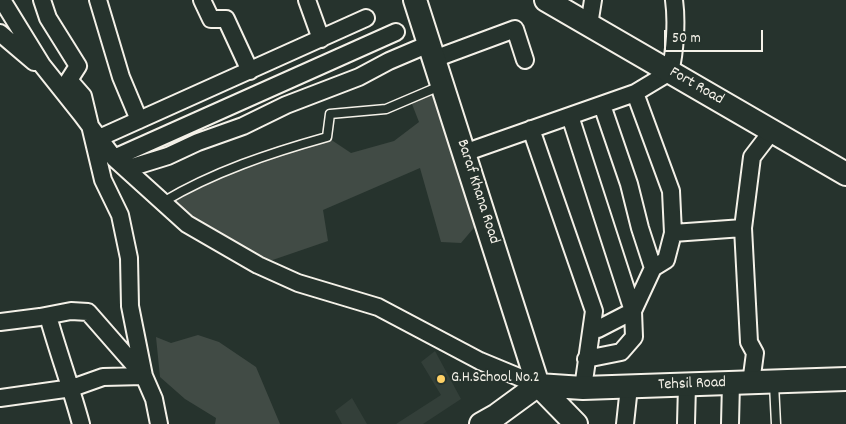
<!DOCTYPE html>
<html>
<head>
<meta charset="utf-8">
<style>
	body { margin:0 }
	#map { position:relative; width:846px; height:424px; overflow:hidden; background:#26332d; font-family:Dekko,sans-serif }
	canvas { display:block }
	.scale { position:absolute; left:664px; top:30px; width:99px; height:22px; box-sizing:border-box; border:2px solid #f4f1e8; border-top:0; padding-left:6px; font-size:15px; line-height:18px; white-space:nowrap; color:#f4f1e8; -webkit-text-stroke:4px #26332d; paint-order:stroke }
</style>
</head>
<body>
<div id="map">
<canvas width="846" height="424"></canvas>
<div class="scale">50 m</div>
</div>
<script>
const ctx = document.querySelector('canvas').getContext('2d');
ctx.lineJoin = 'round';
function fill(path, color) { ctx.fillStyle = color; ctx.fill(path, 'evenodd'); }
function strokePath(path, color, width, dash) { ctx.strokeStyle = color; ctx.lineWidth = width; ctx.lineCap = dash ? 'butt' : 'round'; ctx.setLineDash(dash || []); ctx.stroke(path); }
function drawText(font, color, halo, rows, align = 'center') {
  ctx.font = font + ' Dekko,sans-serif'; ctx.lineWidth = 4; ctx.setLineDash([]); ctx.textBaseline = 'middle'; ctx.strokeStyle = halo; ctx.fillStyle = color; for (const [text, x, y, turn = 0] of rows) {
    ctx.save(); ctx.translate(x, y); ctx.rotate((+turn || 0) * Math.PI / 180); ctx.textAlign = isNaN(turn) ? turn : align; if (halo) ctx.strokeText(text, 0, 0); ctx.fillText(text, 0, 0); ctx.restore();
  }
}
fill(new Path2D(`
	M435,351L461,399L423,424H396L441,395L421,362Z
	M352,398L367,424H342L335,411Z`), '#333f39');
fill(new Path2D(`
	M442,85L484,216L461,243L441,242L420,168L323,210L328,241L258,265L163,202L233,168L327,137L351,153L394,141L419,122L410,99Z
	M198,335L219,342L256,367L280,424H215L216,418L185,399L160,377L156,337L171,343Z`), '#414b45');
const lane = new Path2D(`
	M163,202C213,172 270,153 327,137L330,114L386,109L440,86
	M774,384L776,424`);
const street = new Path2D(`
	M2,0L42,65L81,114L114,158L187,224L258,265L298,283L378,307L480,361L538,385
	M98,0L121,77L139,120
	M202,0L211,19H226L250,71
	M307,0L321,39
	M589,25L593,0
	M0,33L34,62
	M434,59L515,29L525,60
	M602,105L629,184L640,228L653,268L666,260L673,233L671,191L635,93
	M570,116L633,311L634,337L621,352L586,359
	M531,129L594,311L583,388
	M99,138L366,18
	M464,153L635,93L670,72C675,52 677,21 674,0
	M114,158L396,32
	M126,169L168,156L198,142L243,126L286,105L359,77L389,61L429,44
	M673,233L743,228
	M48,316C58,352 71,387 81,424
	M0,322L40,317L71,311L88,312L144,376L154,399L159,424
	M592,324L598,329L633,311L653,268
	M751,383L755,353L749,342L743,228L752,157L772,131
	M0,398L72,388L103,377L144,376L130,306L129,258L120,215L103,180L83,96L69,80L78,66L48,18L42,0
	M625,424L629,387
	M686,424L687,385
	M730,424L731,383`);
const secondary = new Path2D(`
	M415,0L538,385L576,424
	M546,0L846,174
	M538,385L583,388L846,379
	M481,424L497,415L538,385`);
strokePath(lane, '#f4f1e8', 11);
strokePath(street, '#f4f1e8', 20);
strokePath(secondary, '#f4f1e8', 26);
strokePath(lane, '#26332d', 8);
strokePath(street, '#26332d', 16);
strokePath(secondary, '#26332d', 22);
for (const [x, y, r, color] of [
	[441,379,5,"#ffd166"]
]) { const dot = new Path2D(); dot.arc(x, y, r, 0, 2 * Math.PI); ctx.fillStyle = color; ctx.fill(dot); strokePath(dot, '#26332d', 2); }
drawText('16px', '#f4f1e8', '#26332d', [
	["Fort Road",696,87,30],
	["Baraf Khana Road",477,192,72],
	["Tehsil Road",692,385,-2]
]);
drawText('16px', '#f4f1e8', '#26332d', [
	["G.H.School No.2",451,379]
], 'left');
</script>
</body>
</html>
